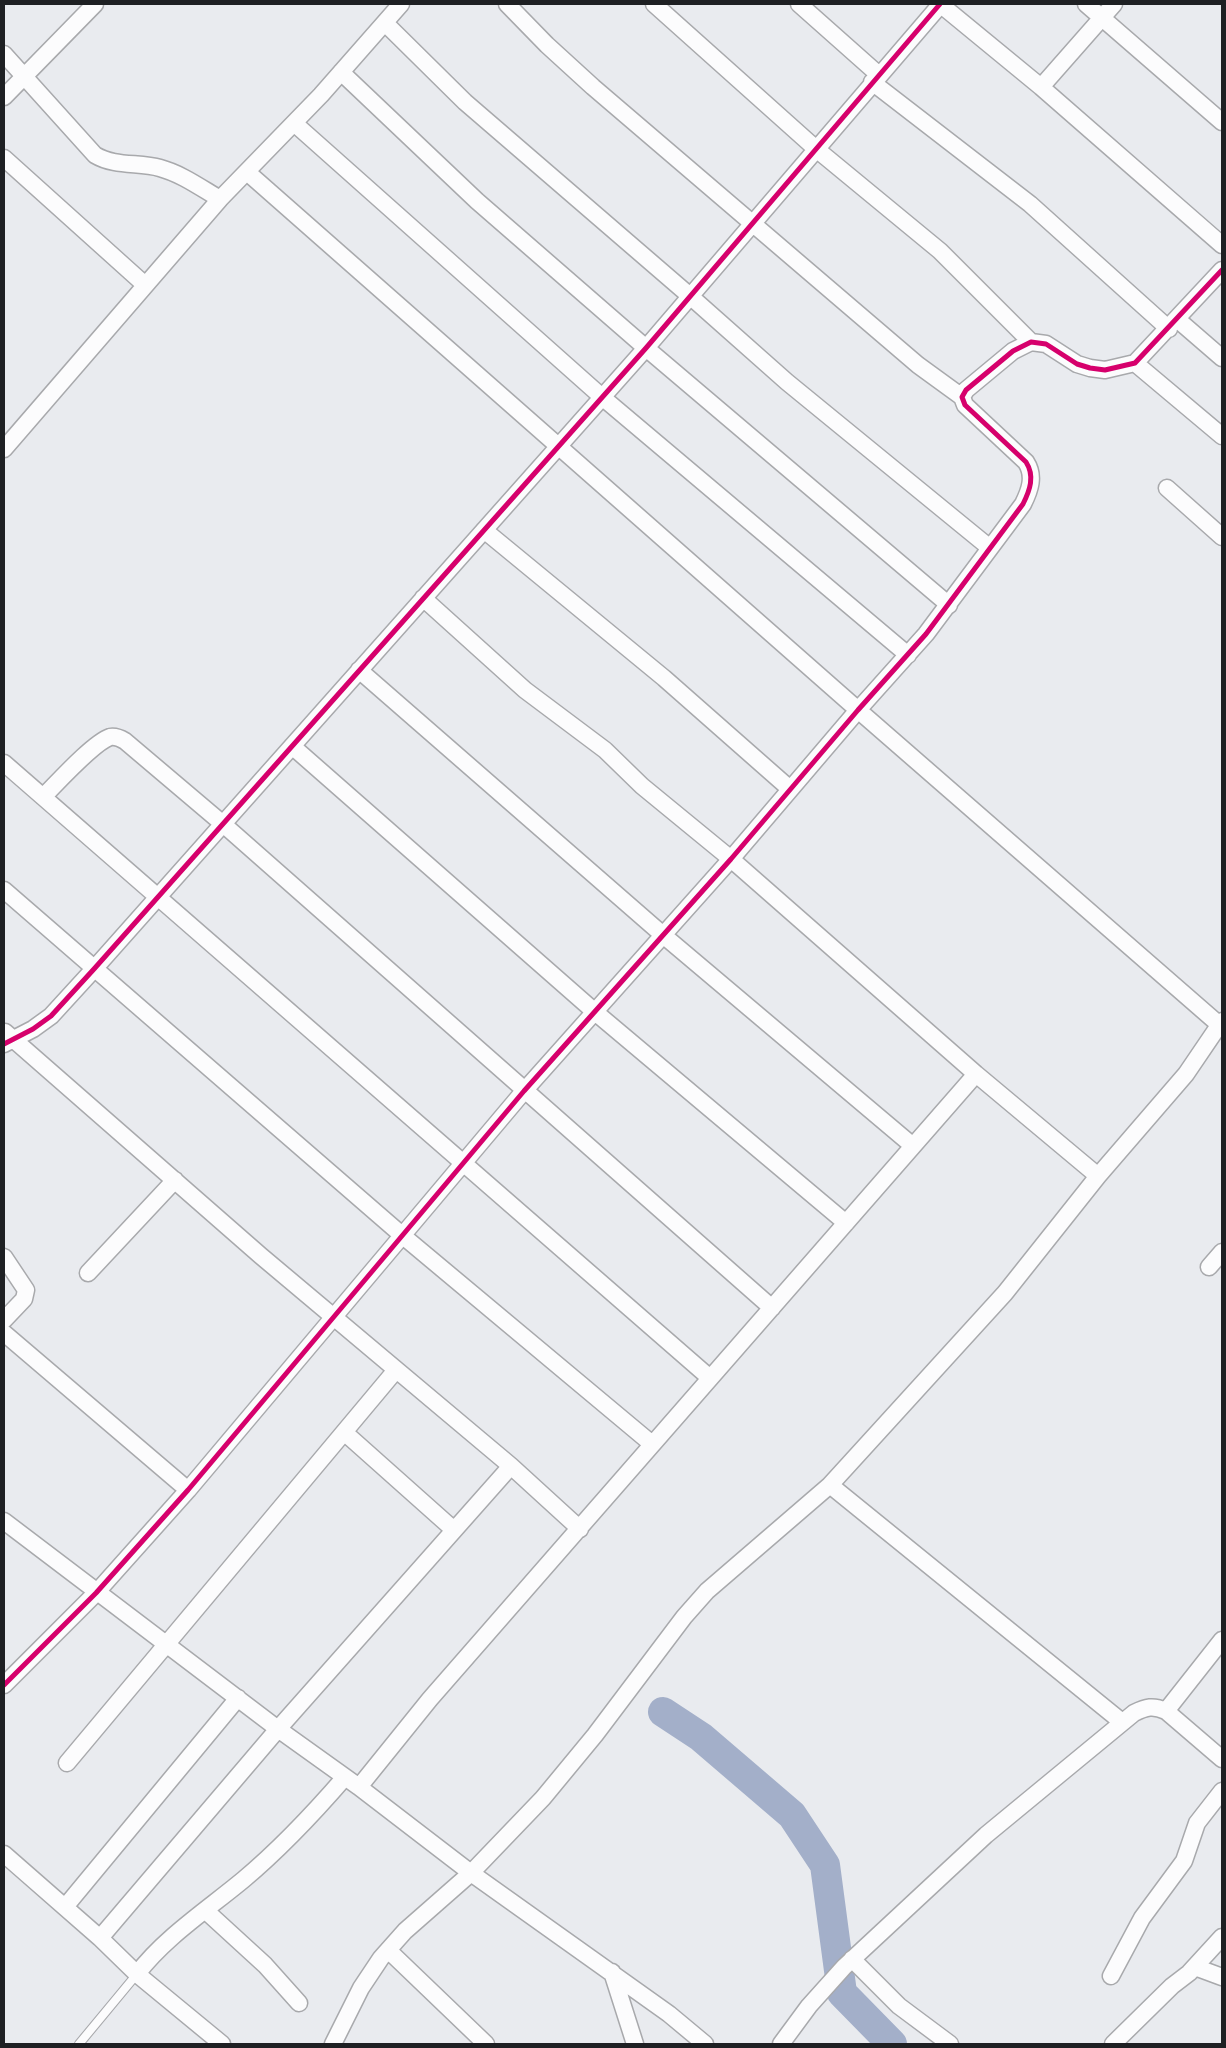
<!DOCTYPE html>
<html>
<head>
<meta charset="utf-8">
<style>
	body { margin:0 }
	#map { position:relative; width:1226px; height:2048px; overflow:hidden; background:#e9ebef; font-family:"Source Sans 3",sans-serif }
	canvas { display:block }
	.frame { position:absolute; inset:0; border:5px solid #1e2023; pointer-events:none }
</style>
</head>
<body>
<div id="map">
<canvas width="1226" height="2048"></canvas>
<div class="frame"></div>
</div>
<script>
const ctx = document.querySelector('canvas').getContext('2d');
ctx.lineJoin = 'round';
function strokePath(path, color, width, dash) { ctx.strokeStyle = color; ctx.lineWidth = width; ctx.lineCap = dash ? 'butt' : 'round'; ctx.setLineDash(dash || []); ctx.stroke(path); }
strokePath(new Path2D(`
	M663,1712L701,1737L792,1815L825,1865L842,1993L892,2044`), '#a3afc9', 30);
const service = new Path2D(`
	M79,2044L137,1974`);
const minor = new Path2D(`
	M507,4L547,45L593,87L918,365L962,397
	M654,4L815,148L940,251L1031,342
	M799,4L879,75
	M940,4L1041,87L1222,245
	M1086,4L1222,122
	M385,23L465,102L690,296L787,382L990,548
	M4,54L95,155C115,167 139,162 160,168C182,174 201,188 220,199
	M341,72L477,201L646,348L949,605
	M872,82L1030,204L1169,329
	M1041,87L1114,4
	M4,97L95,4
	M294,123L602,397L908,655
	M4,158L144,284
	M247,172L858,710L1222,1027
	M1178,320L1222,358
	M1135,363L1222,436
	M4,449L220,199L321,95L401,4
	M1167,488L1222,537
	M484,530L664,678L790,789
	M423,598L525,690L605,750L642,786L731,859L976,1074L1098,1176
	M359,670L663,935L913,1146
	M292,746L595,1012L846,1223
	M4,763L710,1378
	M43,797C58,782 93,743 110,737C116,736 120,738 125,741L223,824L772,1308
	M4,890L403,1236L652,1444
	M5,1032L261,1256L511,1466L580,1529
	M4,1044L33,1029L51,1016L94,969L646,348L941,4
	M4,1257L26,1290L24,1299L4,1320
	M1209,1267L1222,1252
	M88,1273L175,1180
	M4,1333L188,1490
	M344,1432L454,1530
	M4,1521L278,1729L359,1787L471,1873L669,2014L705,2044
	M4,1685L96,1593L188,1490L524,1091L731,859L858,710L926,634L1023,504C1030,490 1035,476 1026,462L965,405L962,397L966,390L1013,351L1031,342L1046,344L1077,364L1090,368L1105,370L1135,363L1222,270
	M1166,1711L1222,1640
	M1122,1722L830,1485L1005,1293L1098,1176L1186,1074L1222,1021
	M67,1763L396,1370
	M359,1787L430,1699L976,1074
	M4,1854L100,1938L137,1974L222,2044
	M65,1907L238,1698
	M206,1911L265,1965L299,2003
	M100,1938L278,1729L511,1466
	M388,1950L486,2044
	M852,1959L899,2006L950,2044
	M1195,1967L1222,1977
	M612,1972L635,2044
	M137,1974C164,1938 208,1909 243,1880C280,1849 313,1814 345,1777
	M1111,1976L1142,1918L1184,1861L1197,1823L1222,1791
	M333,2044L361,1988L381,1958L405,1931L471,1873L543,1798L595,1735L684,1617L707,1591L830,1485
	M781,2044L809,2006L844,1967L986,1835L1134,1713C1146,1707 1153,1705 1166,1711L1222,1759
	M1113,2044L1172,1986L1189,1973L1222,1937`);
strokePath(service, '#a8a9ac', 10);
strokePath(minor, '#a8a9ac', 19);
strokePath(service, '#fcfcfd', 8);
strokePath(minor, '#fcfcfd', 16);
strokePath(new Path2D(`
	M4,1044L33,1029L51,1016L94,969L646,348L940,4
	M4,1685L96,1593L188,1490L524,1091L731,859L858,710L926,634L1023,504C1030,490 1035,476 1026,462L965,405L962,397L966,390L1013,351L1031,342L1046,344L1077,364L1090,368L1105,370L1135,363L1222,270`), '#d6006c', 5);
</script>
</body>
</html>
